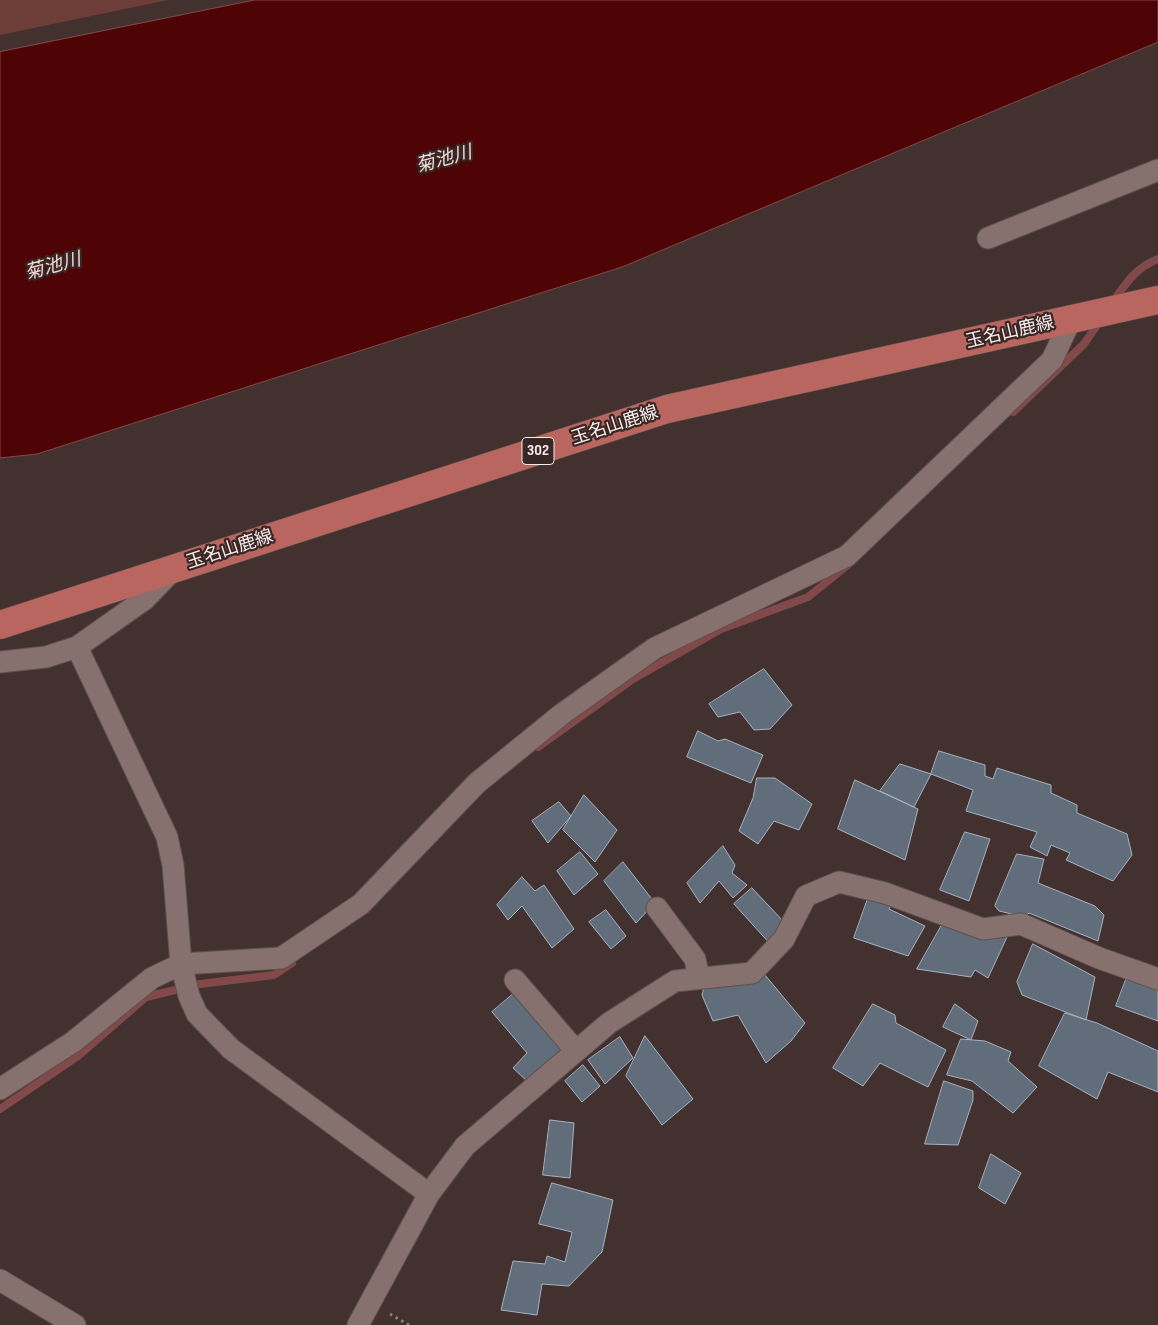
<!DOCTYPE html>
<html>
<head>
<meta charset="utf-8">
<style>
	body { margin:0 }
	canvas { display:block; background:#43312f }
</style>
</head>
<body>
<canvas width="1158" height="1325"></canvas>
<script>
const ctx = document.querySelector('canvas').getContext('2d');
ctx.lineJoin = 'round';
function fill(path, color) { ctx.fillStyle = color; ctx.fill(path, 'evenodd'); }
function strokePath(path, color, width, dash) { ctx.strokeStyle = color; ctx.lineWidth = width; ctx.lineCap = dash ? 'butt' : 'round'; ctx.setLineDash(dash || []); ctx.stroke(path); }
function drawText(font, color, halo, rows, align = 'center') {
  ctx.font = font + ' "Sofia Sans Condensed","Noto Sans JP",sans-serif'; ctx.lineWidth = 4.5; ctx.setLineDash([]); ctx.textBaseline = 'middle'; ctx.strokeStyle = halo; ctx.fillStyle = color; for (const [text, x, y, turn = 0] of rows) {
    ctx.save(); ctx.translate(x, y); ctx.rotate((+turn || 0) * Math.PI / 180); ctx.textAlign = isNaN(turn) ? turn : align; if (halo) ctx.strokeText(text, 0, 0); ctx.fillText(text, 0, 0); ctx.restore();
  }
}
fill(new Path2D(`
	M0,0H168L0,35Z`), '#6d3d38');
const water = new Path2D(`
	M255,0H1158V42L622,267L37,454L0,458V52Z`);
fill(water, '#4e0305');
strokePath(water, '#81494a', 1);
strokePath(new Path2D(`
	M1112,303C1127,282 1134,269 1158,259
	M1013,412L1084,344L1100,321
	M538,747L633,679L721,629L808,597L849,564
	M0,1109L78,1056L146,997L200,984L274,975L292,963`), '#81494a', 8);
const building = new Path2D(`
	M764,669L792,705L770,729L754,730L740,712L718,717L709,704Z
	M698,731L718,741L725,739L763,755L751,783L687,757Z
	M939,751L985,765V776L993,779L997,768L1051,785V793L1077,805V813L1127,834L1132,855L1113,881L1066,860L1070,853L1051,845L1047,856L1030,847L1037,832L966,811L973,790L931,774Z
	M900,764L931,774L914,807L880,791Z
	M757,778H775L812,804L799,830L774,821L758,844L739,831L753,798Z
	M855,780L918,809L905,860L838,829Z
	M584,795L617,830L595,862L563,830Z
	M559,802L571,816L548,843L532,821Z
	M965,832L990,839L969,901L940,890Z
	M723,846L735,865L732,873L747,885L733,898L719,881L700,903L687,883Z
	M580,852L598,874L574,895L557,871Z
	M1017,854L1044,859L1038,883L1095,906L1104,915L1098,941L1029,913L1025,917L999,911L995,906Z
	M623,862L655,903L636,923L604,881Z
	M522,877L535,891L544,885L574,929L552,948L522,906L508,920L497,905Z
	M752,888L784,922L772,946L734,904Z
	M871,890L894,896L889,909L925,926L908,956L854,938Z
	M606,910L626,936L611,949L589,922Z
	M947,916L1007,937L988,978L975,970L971,977L917,969Z
	M1033,944L1095,977L1086,1020L1022,995L1017,982Z
	M760,969L805,1023L791,1041L766,1063L738,1015L713,1021L702,995L705,983Z
	M1130,969L1158,979V1021L1116,1006Z
	M518,990L567,1048L529,1083L513,1068L527,1053L492,1012Z
	M873,1004L895,1015L896,1023L946,1050L928,1087L880,1063L863,1086L833,1068Z
	M955,1004L978,1021L971,1040L943,1027Z
	M1065,1013L1097,1023L1158,1051V1092L1108,1072L1097,1099L1039,1066Z
	M645,1036L693,1099L662,1125L626,1076Z
	M620,1037L633,1058L605,1084L588,1060Z
	M961,1039L985,1041L1011,1052L1008,1061L1037,1087L1013,1113L972,1081L947,1075Z
	M583,1065L600,1086L582,1102L565,1081Z
	M944,1081L973,1091V1100L958,1145L925,1144Z
	M550,1120L574,1123L570,1178L543,1175Z
	M991,1154L1021,1173L1005,1204L979,1188Z
	M552,1183L613,1200L602,1252L569,1286L542,1284L537,1315L501,1310L513,1261L545,1264L547,1256L565,1262L572,1232L539,1224Z`);
fill(building, '#626d7b');
strokePath(building, '#a5b2c1', 1);
const street = new Path2D(`
	M988,238L1158,170
	M77,647L145,599L173,570
	M0,662L46,657L77,647L167,837L173,865L181,964L189,996L197,1014L231,1049L429,1194
	M657,908L695,959L699,978
	M515,980L576,1051
	M0,1089L73,1042L152,978L181,964L281,958L361,904L477,783L562,714L655,648L847,556L1052,360L1071,319
	M0,1280L75,1325
	M358,1325L429,1194L465,1146L609,1023L675,981L752,973L784,939L806,896L839,882L885,893L983,929L1021,924L1099,958L1158,979`);
const primary = new Path2D(`
	M0,625L667,409L1158,300`);
strokePath(street, '#5f504e', 23);
strokePath(primary, '#5f504e', 29);
strokePath(new Path2D(`
	M390,1314L409,1325`), '#8f7f7d', 3, [2.5, 4]);
strokePath(street, '#86716e', 21);
strokePath(primary, '#b8665f', 28);
for (const [x, y, w] of [
	[538,451,32]
]) { const box = new Path2D(); box.roundRect(x - w / 2, y - 13.5, w, 27, 4); ctx.fillStyle = '#392725'; ctx.fill(box); strokePath(box, '#f8ecea', 1); }
drawText('bold 16px', '#f8ecea', null, [
	["302",538,451]
]);
drawText('18px', '#f8ecea', '#392725', [
	["玉名山鹿線",1010,333,-13],
	["玉名山鹿線",615,426,-18],
	["玉名山鹿線",230,550,-18]
]);
drawText('italic 19px', '#f0d8d4', '#392725', [
	["菊池川",444,160,-15],
	["菊池川",53,267,-15]
]);
</script>
</body>
</html>
